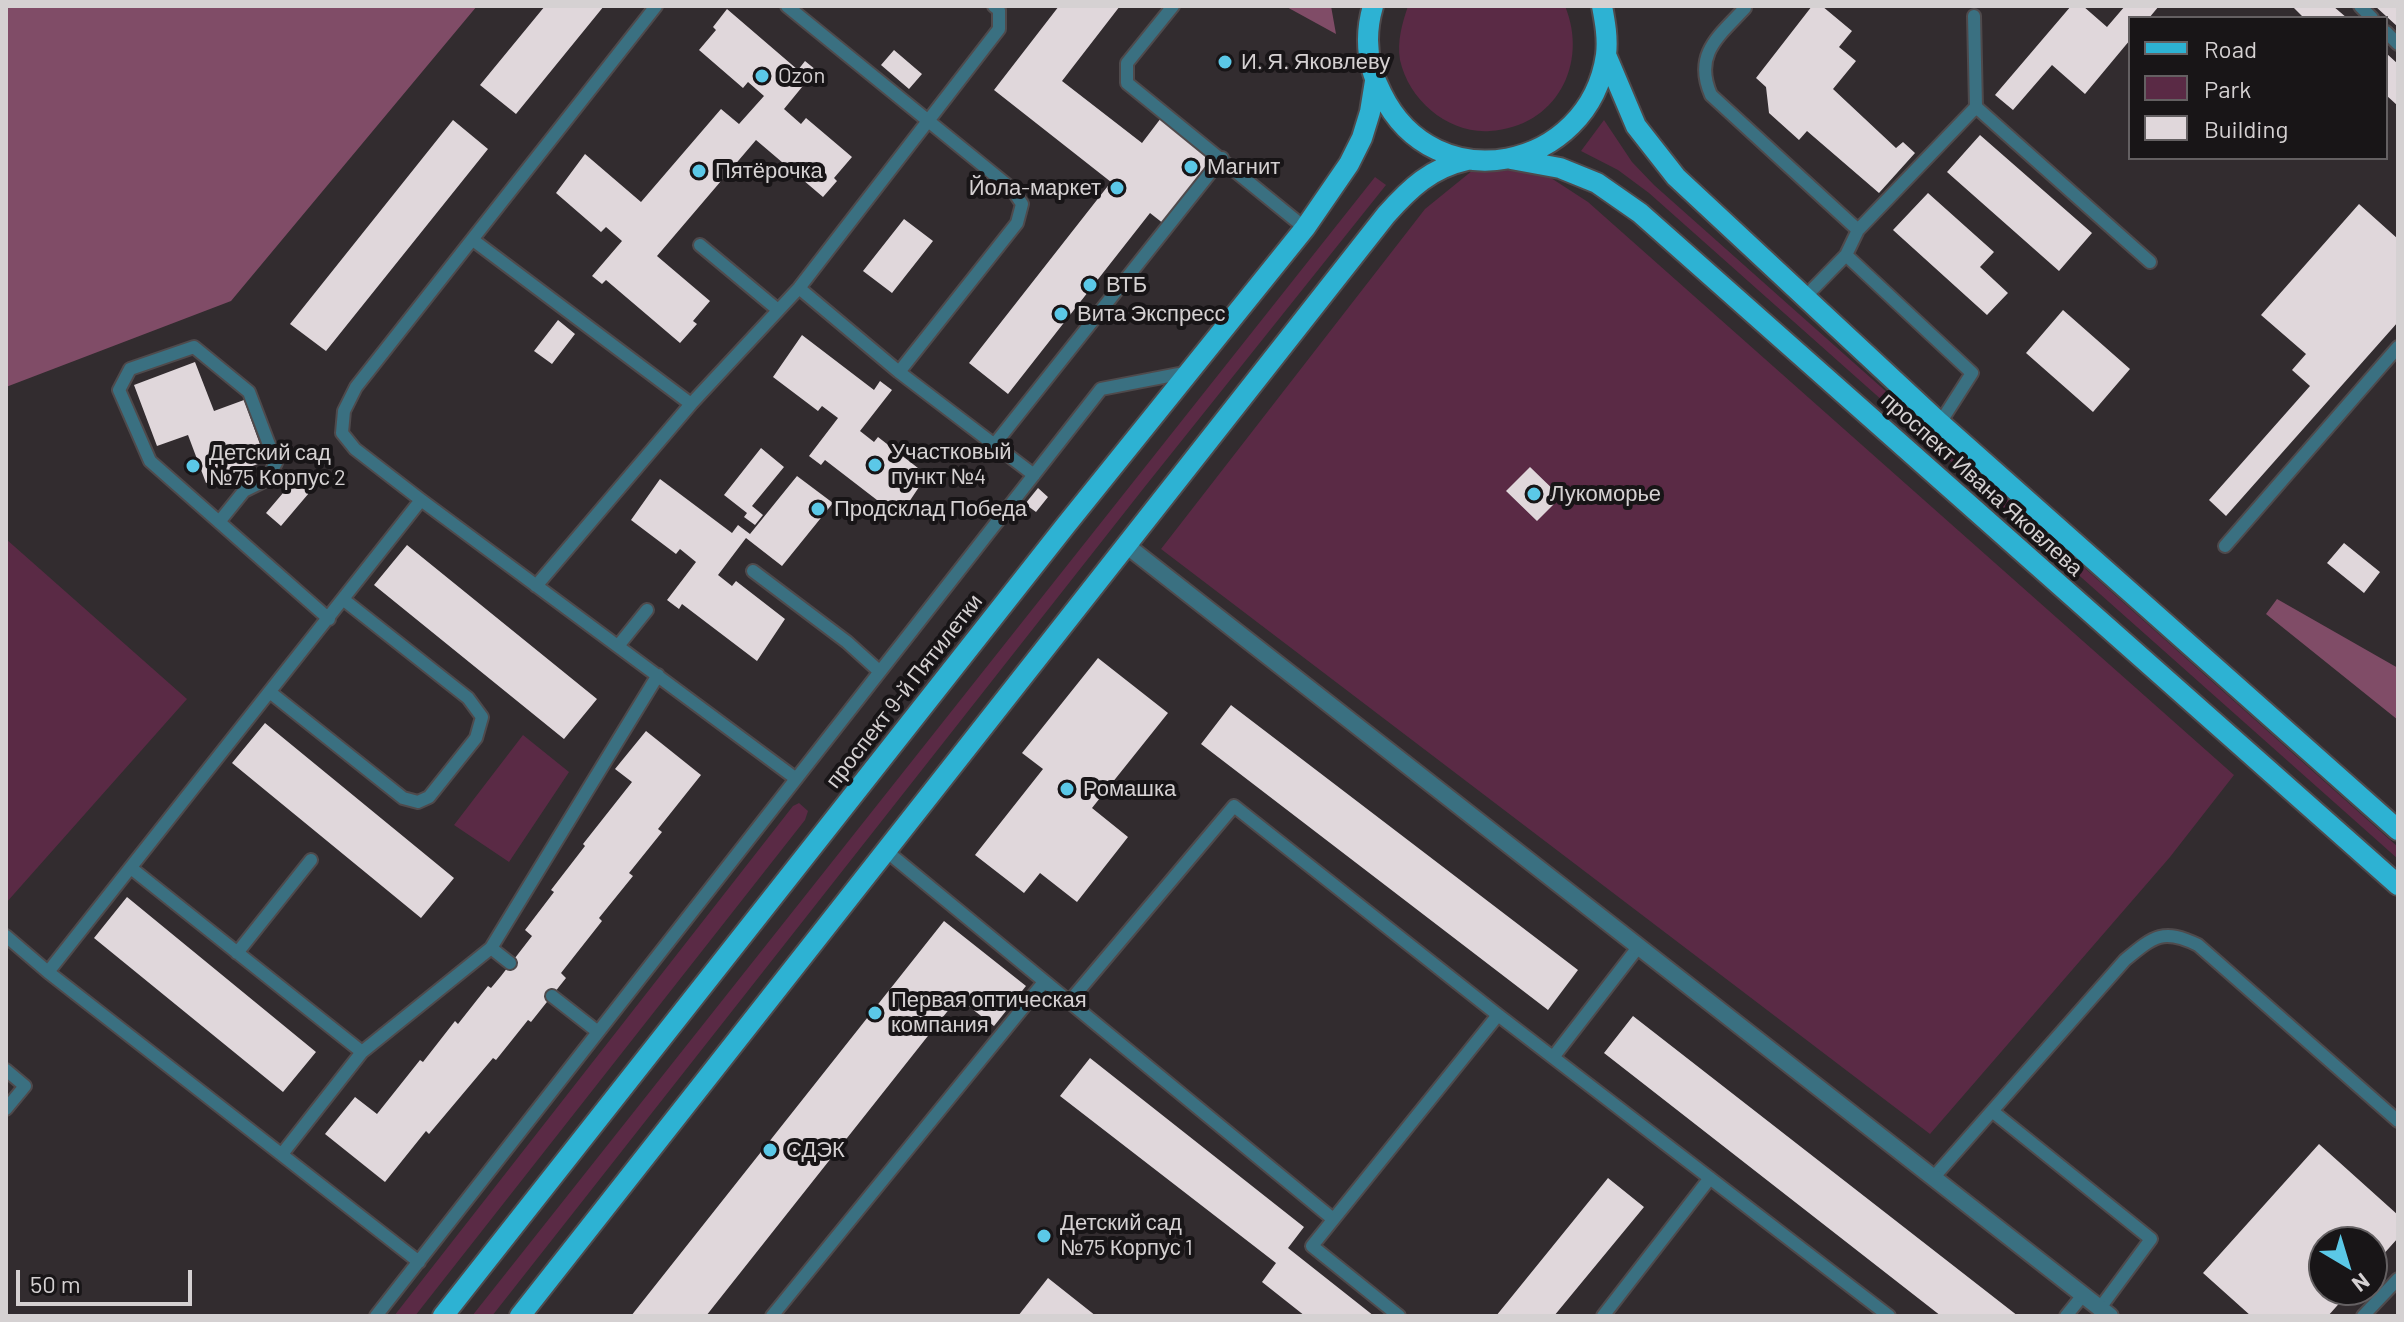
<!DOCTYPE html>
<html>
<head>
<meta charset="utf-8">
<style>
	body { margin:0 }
	#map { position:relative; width:2404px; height:1322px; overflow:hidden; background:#322c2f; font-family:Barlow,sans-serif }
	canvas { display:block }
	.frame { position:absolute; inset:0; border:8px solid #d5d1d2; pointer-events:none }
	.legend { position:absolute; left:2128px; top:16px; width:260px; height:144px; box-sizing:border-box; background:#181517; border:2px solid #646062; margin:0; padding:10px 14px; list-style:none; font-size:24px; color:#d5d1d2 }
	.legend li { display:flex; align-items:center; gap:16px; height:40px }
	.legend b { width:40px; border:2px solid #646062 }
	.north { position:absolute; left:2308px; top:1226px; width:80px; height:80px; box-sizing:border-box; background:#181517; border:2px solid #646062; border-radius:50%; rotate:142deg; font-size:22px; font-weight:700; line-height:32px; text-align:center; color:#d5d1d2 }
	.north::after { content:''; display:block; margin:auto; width:28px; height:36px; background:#5bc8e7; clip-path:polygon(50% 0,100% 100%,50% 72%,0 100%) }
	.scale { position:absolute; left:16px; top:1270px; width:176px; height:36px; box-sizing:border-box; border:4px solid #d5d1d2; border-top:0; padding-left:10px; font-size:24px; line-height:28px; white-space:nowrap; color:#d5d1d2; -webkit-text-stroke:6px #181517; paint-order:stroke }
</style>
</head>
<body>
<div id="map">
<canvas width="2404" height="1322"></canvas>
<div class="frame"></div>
<ul class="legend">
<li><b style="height:10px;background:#2db2d3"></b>Road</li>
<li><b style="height:22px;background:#5a2a45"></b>Park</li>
<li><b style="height:22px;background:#e0d7db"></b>Building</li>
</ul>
<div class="north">N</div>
<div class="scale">50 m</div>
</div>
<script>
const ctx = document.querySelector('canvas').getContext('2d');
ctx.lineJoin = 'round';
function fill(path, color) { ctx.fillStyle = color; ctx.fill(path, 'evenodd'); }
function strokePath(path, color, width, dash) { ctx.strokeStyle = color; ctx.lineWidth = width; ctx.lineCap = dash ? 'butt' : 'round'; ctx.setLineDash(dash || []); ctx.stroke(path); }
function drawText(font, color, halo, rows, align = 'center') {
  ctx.font = font + ' Barlow,sans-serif'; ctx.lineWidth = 8; ctx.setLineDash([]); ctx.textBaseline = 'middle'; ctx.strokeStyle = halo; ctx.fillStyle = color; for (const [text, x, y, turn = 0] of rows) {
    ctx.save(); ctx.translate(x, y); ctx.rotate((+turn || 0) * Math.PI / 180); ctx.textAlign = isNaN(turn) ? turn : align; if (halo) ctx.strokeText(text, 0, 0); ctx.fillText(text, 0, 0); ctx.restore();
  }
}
fill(new Path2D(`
	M1408,6H1565C1589,64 1556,127 1490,131C1449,134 1409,101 1400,60C1397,41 1402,24 1408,6Z
	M1604,120L1632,162L1654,185L2398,847V859L1649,193L1618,170L1581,151Z
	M1531,165L1588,202L2234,775L2170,857L1930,1134L1161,549L1425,209L1473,170Z
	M1375,177L1386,185L1143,489L492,1316H472Z
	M6,539L187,699L6,903Z
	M523,735L569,772L509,862L454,825Z
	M799,803L808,811L805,820L415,1316H394L793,806Z`), '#5a2a45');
fill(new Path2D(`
	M6,6H477L231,301L6,387Z
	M1285,6H1331L1336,34Z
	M2277,599L2398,668V720L2266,614Z`), '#804c67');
fill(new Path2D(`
	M545,6H604L516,114L480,85Z
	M1059,6H1120L1062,81L1142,143L1161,118L1215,161L1164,224L1150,213L1008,394L969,363L1111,182L994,90Z
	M1812,6H1822L1852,31L1839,47L1856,61L1833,89L1896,148L1903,142L1915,153L1879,193L1807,131L1799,140L1769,113L1766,87L1756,78Z
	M2071,6H2083L2107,27L2125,6H2159L2149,18H2130V40L2085,94L2052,65L2013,110L1995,95Z
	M2292,6H2333L2347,18H2304Z
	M2375,6H2398V27Z
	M727,9L798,70L805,61L816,70L784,109L801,124L806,118L852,157L834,178L837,181L823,197L756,140L657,256L710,301L693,321L697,324L680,343L606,280L602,284L592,276L622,241L606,227L601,232L556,193L585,154L641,202L721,109L739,124L764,96L748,82L743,88L699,50L716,30L713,27Z
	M894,50L922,74L909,89L881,65Z
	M2386,53L2398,64V106L2386,95Z
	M453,120L488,149L326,351L290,324Z
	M1980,135L2092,233L2059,271L1947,172Z
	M1928,193L1994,252L1980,267L2008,293L1987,315L1893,230Z
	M2359,204L2398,239V322L2226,516L2209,500L2310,386L2292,370L2306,354L2261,315Z
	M904,219L933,241L892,293L863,271Z
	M2063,310L2130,369L2093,412L2026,353Z
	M558,320L575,334L552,364L534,351Z
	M802,335L874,390L880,381L892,390L860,431L874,442L878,437L927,475L899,517L825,460L821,465L809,456L838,418L822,406L818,411L773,377Z
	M195,362L214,411L244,400L266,461L206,483L188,435L157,446L134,385Z
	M761,448L784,467L752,506L763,515L755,525L744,517L747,513L724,495Z
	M1530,467L1561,497L1537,521L1506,491Z
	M797,476L833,503L782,566L746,538L718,575L732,586L736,581L785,619L757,661L682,604L679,609L667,600L696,562L680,549L676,554L631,520L660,479L732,533L738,525L750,534Z
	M294,480L309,493L281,526L266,513Z
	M1038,488L1048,497L1036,512L1025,504Z
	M2344,543L2380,572L2364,593L2327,563Z
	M407,545L597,699L564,739L374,585Z
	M1098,658L1168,713L1092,808L1128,837L1077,902L1040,873L1024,893L975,855L1043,769L1022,753Z
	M1231,705L1578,970L1548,1010L1201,744Z
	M265,723L454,878L421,918L232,763Z
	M646,731L701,775L658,829L662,832L629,873L633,876L599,918L602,921L561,973L566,978L531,1022L528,1020L496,1060L493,1058L429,1134L426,1131L385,1182L325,1134L355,1097L377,1114L420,1060L423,1062L455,1021L458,1024L488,986L491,988L501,976L532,936L525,930L554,892L551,890L585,846L583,844L632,782L615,769Z
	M127,897L316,1052L283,1092L94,938Z
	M944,921L1026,986L994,1026L958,998L706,1316H631Z
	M1633,1016L2018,1316H1941L1604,1053Z
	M1090,1058L1304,1227L1288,1248L1374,1316H1305L1262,1282L1276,1263L1060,1096Z
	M2319,1144L2398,1215V1238L2372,1267V1242H2324V1290H2351L2328,1316H2251L2203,1273Z
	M1608,1178L1644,1207L1554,1316H1496Z
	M1048,1278L1096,1316H1018Z`), '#e0d7db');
const service = new Path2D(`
	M656,6L356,387L344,411L342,433L355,449L421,500L795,778
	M787,6L1012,189L1022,204L1017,223L899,372
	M1173,6L1127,63V83L1305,228
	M2360,6L2372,18
	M1745,8C1719,36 1693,54 1711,95L1858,230L1846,255L1804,298
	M2386,32L2398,44
	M1976,107L2150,262
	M1858,230L1976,107L1974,16
	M473,240L691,404L536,586
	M700,245L778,310
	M1846,255L1972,373L1940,423
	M799,288L899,372L1034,475
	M691,404L799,288L999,29V10L994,6
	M994,445L1222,158
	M219,522L244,491L266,480L276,463L249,392L194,347L130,369L119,390L150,461L329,619
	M2225,546L2398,347
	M753,571L847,642L879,671
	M618,646L647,610
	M271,693L403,798L418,802L429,797L476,738L482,717L468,698L344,600
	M885,850L1333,1219
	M131,868L362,1052
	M6,936L48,972L421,500
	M491,948L510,963
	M237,953L311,860
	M48,972L419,1262
	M552,996L598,1032
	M1069,1002L1234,806L1498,1015L1889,1316
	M1554,1056L1639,946
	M6,1070L25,1086L6,1109
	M1992,1111L2151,1239L2100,1308
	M282,1154L362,1052L491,948L658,675
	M1933,1178L2125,960C2154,936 2163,928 2198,945L2398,1121
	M376,1316L1101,389L1189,372
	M772,1316L1044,982
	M1399,1316L1312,1246L1498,1015
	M1603,1316L1710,1178
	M2066,1316L2083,1295
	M2363,1316L2398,1279`);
const minor = new Path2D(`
	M1126,545L2110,1316`);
const primary = new Path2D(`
	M1373,6C1364,37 1367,66 1382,94C1435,202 1589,171 1606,55C1608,38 1605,22 1602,6
	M1606,55L1636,126L1676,177L1940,423L2398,830
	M1511,159L1560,168L1597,183L1640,213L2398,885
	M443,1316L1066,525L1305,228L1349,164L1362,138L1370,112L1375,81
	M520,1316L1386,215C1410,188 1431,168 1467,160`);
strokePath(service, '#4f4a4c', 16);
strokePath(minor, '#4f4a4c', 20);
strokePath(primary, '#4f4a4c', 24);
strokePath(service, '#3a7081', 12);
strokePath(minor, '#3a7081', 16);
strokePath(primary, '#2db2d3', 20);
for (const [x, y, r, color] of [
	[1225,62,8,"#5bc8e7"],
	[762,76,8,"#5bc8e7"],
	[1191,167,8,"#5bc8e7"],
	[699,171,8,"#5bc8e7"],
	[1117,188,8,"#5bc8e7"],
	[1090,285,8,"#5bc8e7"],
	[1061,314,8,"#5bc8e7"],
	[875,465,8,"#5bc8e7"],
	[193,466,8,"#5bc8e7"],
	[1534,494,8,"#5bc8e7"],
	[818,509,8,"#5bc8e7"],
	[1067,789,8,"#5bc8e7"],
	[875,1013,8,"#5bc8e7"],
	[770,1150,8,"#5bc8e7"],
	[1044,1236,8,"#5bc8e7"]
]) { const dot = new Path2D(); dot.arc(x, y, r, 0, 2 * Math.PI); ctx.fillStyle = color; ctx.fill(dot); strokePath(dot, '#181517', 3); }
drawText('22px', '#d5d1d2', '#181517', [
	["И. Я. Яковлеву",1241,62],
	["Ozon",778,76],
	["Магнит",1207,167],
	["Пятёрочка",715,171],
	["Йола-маркет",1101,188,"right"],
	["ВТБ",1106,285],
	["Вита Экспресс",1077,314],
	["Участковый",891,452],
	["пункт №4",891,477],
	["Детский сад",209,453],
	["№75 Корпус 2",209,478],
	["Лукоморье",1550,494],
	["Продсклад Победа",834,509],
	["Ромашка",1083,789],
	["Первая оптическая",891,1000],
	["компания",891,1025],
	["СДЭК",786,1150],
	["Детский сад",1060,1223],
	["№75 Корпус 1",1060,1248]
], 'left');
drawText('22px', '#d5d1d2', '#181517', [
	["проспект Ивана Яковлева",1982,484,42],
	["проспект 9-й Пятилетки",904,691,-52]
]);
</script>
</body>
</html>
